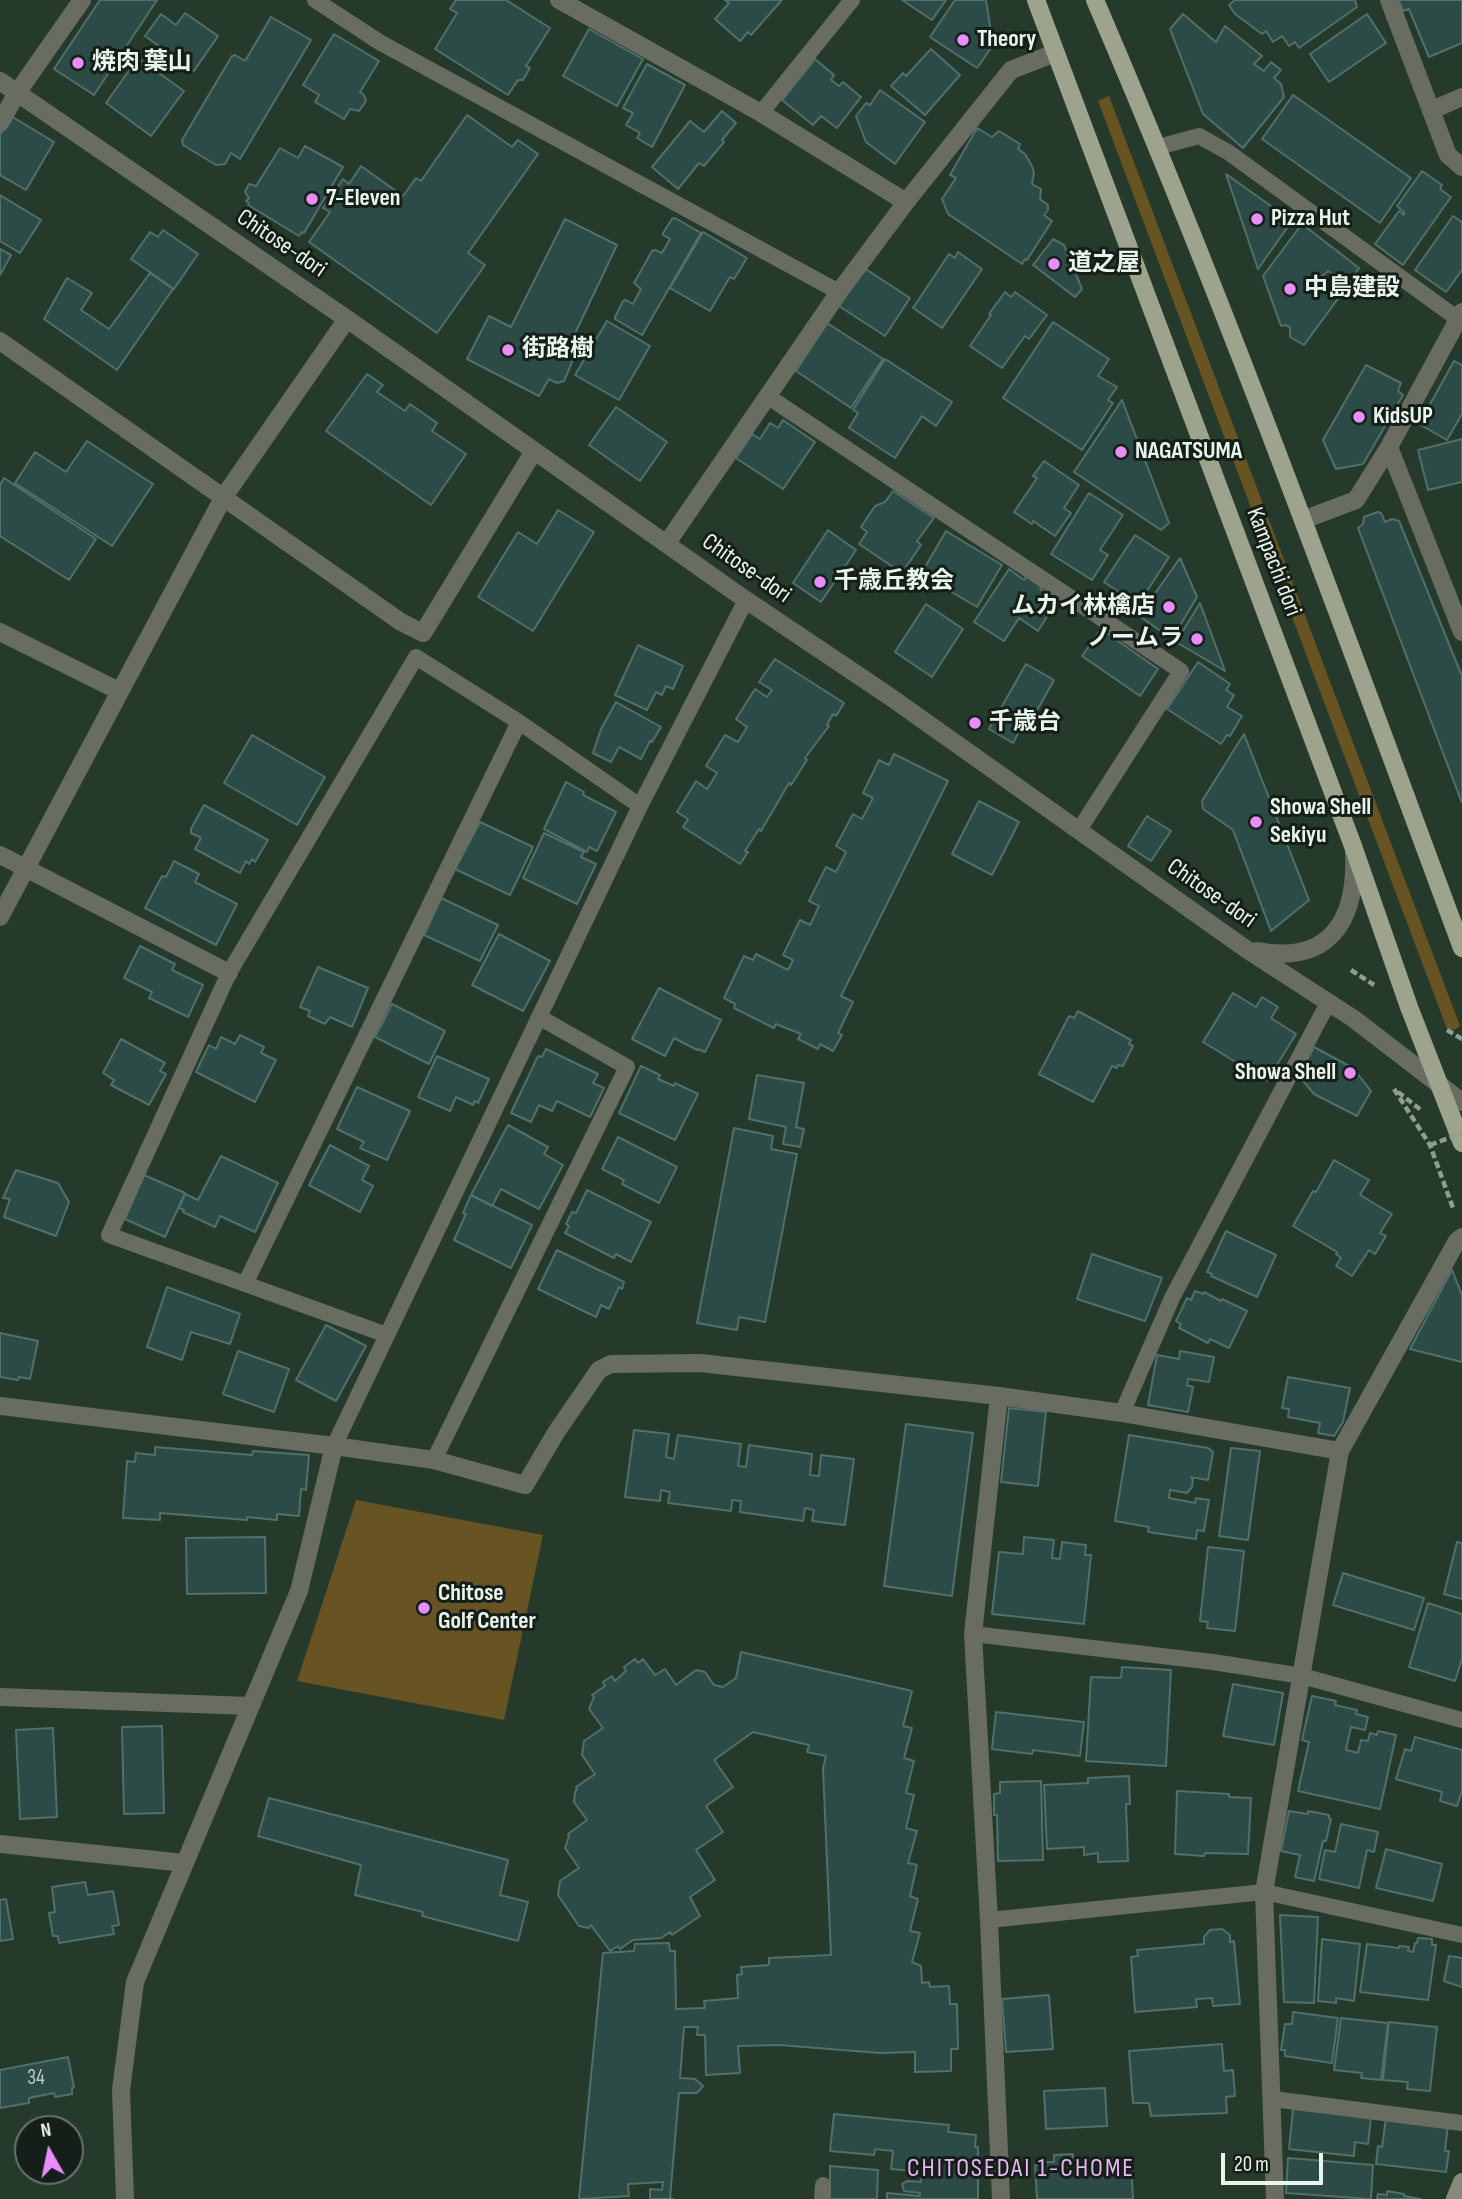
<!DOCTYPE html>
<html>
<head>
<meta charset="utf-8">
<style>
	body { margin:0 }
	#map { position:relative; width:1462px; height:2199px; overflow:hidden; background:#253a2b; font-family:"Sofia Sans Condensed",sans-serif }
	canvas { display:block }
	.north { position:absolute; left:14px; top:2115px; width:70px; height:70px; box-sizing:border-box; background:#151e18; border:2px solid #69746c; border-radius:50%; rotate:351deg; font-size:19px; font-weight:700; line-height:28px; text-align:center; color:#e8f5eb }
	.north::after { content:''; display:block; margin:auto; width:24px; height:32px; background:#e98dfd; clip-path:polygon(50% 0,100% 100%,50% 72%,0 100%) }
	.scale { position:absolute; left:1221px; top:2153px; width:102px; height:32px; box-sizing:border-box; border:4px solid #e8f5eb; border-top:0; padding-left:9px; font-size:21px; line-height:24px; white-space:nowrap; color:#e8f5eb; -webkit-text-stroke:5px #151e18; paint-order:stroke }
</style>
</head>
<body>
<div id="map">
<canvas width="1462" height="2199"></canvas>
<div class="north">N</div>
<div class="scale">20 m</div>
</div>
<script>
const ctx = document.querySelector('canvas').getContext('2d');
ctx.lineJoin = 'round';
function fill(path, color) { ctx.fillStyle = color; ctx.fill(path, 'evenodd'); }
function strokePath(path, color, width, dash) { ctx.strokeStyle = color; ctx.lineWidth = width; ctx.lineCap = dash ? 'butt' : 'round'; ctx.setLineDash(dash || []); ctx.stroke(path); }
function drawText(font, color, halo, rows, align = 'center') {
  ctx.font = font + ' "Sofia Sans Condensed","Noto Sans JP",sans-serif'; ctx.lineWidth = 6; ctx.setLineDash([]); ctx.textBaseline = 'middle'; ctx.strokeStyle = halo; ctx.fillStyle = color; for (const [text, x, y, turn = 0] of rows) {
    ctx.save(); ctx.translate(x, y); ctx.rotate((+turn || 0) * Math.PI / 180); ctx.textAlign = isNaN(turn) ? turn : align; if (halo) ctx.strokeText(text, 0, 0); ctx.fillText(text, 0, 0); ctx.restore();
  }
}
fill(new Path2D(`
	M1109,96L1460,1026C1455,1030 1453,1031 1447,1029L1098,101Z
	M356,1500L543,1535L504,1720L297,1681Z`), '#685322');
const building = new Path2D(`
	M100,0H157L94,95L54,69Z
	M456,0H506L550,28L526,66L530,68L523,80H518L508,95L435,49L457,13L450,9Z
	M725,0H782L751,35L748,32L740,41L715,19L729,3Z
	M902,0H946L932,20Z
	M955,0H986L993,45L977,68L930,37Z
	M1235,0H1355L1357,7L1299,48L1295,42L1289,46L1282,36L1273,42L1266,31L1262,34L1235,14L1229,5Z
	M1399,0H1462V43L1429,57L1409,9L1403,11Z
	M185,13L218,36L194,71L145,36L161,14L176,25Z
	M1183,14L1216,42L1225,26L1262,56L1254,64L1264,71L1271,62L1281,70L1274,78L1281,84L1284,97L1243,148L1203,114L1170,29Z
	M1367,14L1386,43L1329,82L1310,54Z
	M271,17L311,40L240,159L231,153L225,164L216,165L183,145L182,140L232,56L235,55L245,61Z
	M589,29L643,59L617,106L563,76Z
	M334,34L379,61L360,92L364,95L366,101L359,111L350,109L344,119L315,102L319,95L303,85Z
	M931,49L960,75L925,115L891,86L903,73L906,76Z
	M138,58L184,91L151,136L106,103Z
	M815,59L834,75L831,80L839,86L843,82L861,97L837,128L821,116L813,125L782,100Z
	M647,64L685,85L652,147L637,138L640,133L626,125L633,113L623,108Z
	M880,90L925,122L895,164L866,142L856,116L866,103L870,105Z
	M1293,95L1411,178L1380,223L1262,139Z
	M722,111L736,123L722,140L724,142L704,166L699,163L678,189L652,167L690,121L704,132Z
	M467,115L512,147L518,140L538,154L468,253L485,265L437,333L309,242L330,212L323,208L343,179L349,184L361,166L403,196L416,178L421,181Z
	M11,116L54,142L26,190L0,175V135Z
	M977,128L992,137L999,131L1020,144L1018,149L1025,154L1032,166L1034,173L1032,184L1041,189L1040,199L1048,205V210L1044,215L1052,221L1027,260L1025,259L1022,264L948,214L942,199L956,178L950,175Z
	M305,146L343,167L304,233L302,232L299,236L248,205L249,203L246,201L249,198L245,192L249,184L256,186L280,148L298,158Z
	M1422,171L1442,185L1440,189L1451,197L1403,265L1375,244L1399,211L1404,215V212L1397,206Z
	M1226,174L1292,221L1258,269Z
	M0,195L41,220L20,253L0,241Z
	M1453,216L1462,222V270L1446,292L1415,270Z
	M675,218L701,233L642,335L615,319V317L623,301L626,300L633,304L641,289L634,283L652,251L655,250L662,253L670,239L663,235V233L672,219Z
	M565,219L617,245L570,344L578,348L564,381L557,383L549,379L539,396L467,359L489,316L511,327Z
	M1302,224L1359,268L1348,284L1328,271L1318,280L1321,283L1338,282L1340,296L1304,345L1290,337V327L1285,325L1281,326L1263,276Z
	M163,230L198,254L174,289L131,259L150,232L158,237Z
	M703,232L747,258L734,279L730,277L710,311L670,288Z
	M1053,239L1064,245L1082,289L1075,297L1033,265Z
	M0,249L11,255L0,275Z
	M958,252L982,269L942,328L913,308L949,254L955,258Z
	M864,268L910,298L885,336L839,306Z
	M150,273L173,289L117,370L44,319L67,278L92,293L81,310L109,329Z
	M1005,292L1011,297L1015,292L1047,315L1029,339L1025,336L1002,368L970,346L991,315L989,314Z
	M607,321L650,346L619,400L575,375Z
	M1053,322L1109,359L1098,376L1117,387L1108,400L1113,403L1082,450L1003,398Z
	M827,323L883,359L851,408L796,371Z
	M885,359L952,402L936,426L922,416L895,458L849,428L858,413L853,410Z
	M1454,361L1462,365V414L1447,440L1419,424Z
	M1366,365L1401,383L1398,391L1403,395L1363,464L1336,469L1323,440Z
	M367,374L383,385L377,392L405,411L410,404L437,423L432,431L466,454L431,505L326,431Z
	M1122,400L1169,523L1161,530L1074,472Z
	M616,407L667,442L640,481L589,445Z
	M783,420L815,442L783,489L736,458L752,434L760,439L770,423L778,428Z
	M1462,439V482L1428,490L1418,450Z
	M87,441L153,484L112,546L15,483L35,452L66,472Z
	M1044,461L1079,485L1064,508L1071,513L1055,536L1033,521L1032,524L1014,512L1037,478L1033,476Z
	M4,478L96,539L69,580L0,536V485Z
	M893,491L934,518L917,541L921,545L902,573L859,544L867,532L861,527L875,506L885,502Z
	M1089,493L1123,515L1100,550L1108,555L1092,580L1051,554Z
	M558,510L594,532L533,631L478,597L518,532L537,544Z
	M1378,512L1381,513L1385,522L1392,519L1399,521L1462,676V803L1358,528L1363,524L1364,517Z
	M828,530L856,550L821,602L793,583Z
	M946,531L1002,565L977,607L921,574Z
	M1135,535L1169,557L1138,605L1104,582Z
	M1180,558L1197,597L1172,639L1139,616Z
	M1009,569L1024,580L1028,574L1043,584L1040,589L1057,601L1038,631L1019,618L1004,641L974,622Z
	M1200,603L1225,671L1176,642Z
	M926,604L963,629L932,677L895,652Z
	M1101,629L1158,669L1140,696L1082,656Z
	M638,645L683,666L673,689L666,686L662,695L656,692L647,710L615,695Z
	M775,659L844,703L836,716L833,714L827,725L829,726L805,758L807,760L791,785L789,783L761,831L759,829L745,851L748,852L740,864L683,827L688,819L677,812L696,781L707,789L717,773L706,766L725,735L738,742L747,727L736,719L755,689L767,697L772,690L759,682Z
	M1198,662L1230,684L1226,690L1234,695L1227,707L1242,716L1230,736L1227,735L1221,744L1167,709Z
	M1026,664L1054,680L1030,723L1025,720L1013,743L989,729Z
	M616,702L661,727L652,742L650,741L641,759L619,747L611,762L593,753L601,729Z
	M1244,734L1309,900L1271,931L1233,830L1203,809L1202,801Z
	M252,735L325,777L297,825L224,783Z
	M894,754L948,781L841,996L853,1002L838,1033L842,1035L833,1051L820,1044L818,1049L798,1039L801,1034L776,1024L774,1028L734,1008L735,1004L724,998L744,956L753,960L756,954L788,970L793,960L783,955L800,920L810,925L819,906L809,901L826,867L836,872L846,852L836,846L853,814L862,819L873,798L863,793L879,760L889,765Z
	M566,782L584,792L583,795L616,812L597,851L589,847L587,852L544,829Z
	M979,801L1019,822L992,875L952,854Z
	M204,805L268,840L255,862L252,859L249,864L246,861L240,873L195,849L201,838L191,833V829Z
	M1147,816L1171,831L1151,861L1128,846Z
	M480,822L533,847L510,895L455,869Z
	M544,833L584,852L581,857L596,864L577,904L523,878Z
	M174,861L199,874L195,882L237,904L216,945L145,908L162,876L166,877Z
	M441,898L498,925L480,961L424,935Z
	M499,934L550,961L523,1011L472,985Z
	M140,946L175,964L172,970L203,985L188,1017L149,998L152,992L124,978Z
	M318,967L368,988L352,1027L330,1017L325,1024L308,1016L310,1011L300,1007Z
	M659,988L721,1020L705,1052L698,1049L697,1050L674,1038L665,1056L632,1039Z
	M1233,993L1256,1007L1262,997L1278,1007L1271,1018L1296,1034L1267,1081L1203,1042Z
	M392,1004L445,1031L429,1064L375,1037Z
	M1078,1011L1131,1040L1129,1044L1133,1046L1123,1066L1118,1065L1117,1068L1112,1066L1093,1102L1039,1074L1069,1016L1074,1018Z
	M240,1035L264,1047L261,1053L276,1060L255,1102L196,1072L209,1045L216,1049L221,1037L235,1044Z
	M121,1039L165,1063L160,1071L166,1074L149,1105L111,1085L114,1080L103,1073Z
	M1314,1047L1353,1068L1371,1091L1357,1116L1314,1094L1299,1076Z
	M546,1049L598,1074L593,1083L604,1088L590,1117L557,1101L552,1111L539,1105L531,1122L511,1113L538,1056L542,1057Z
	M437,1056L489,1079L478,1103L475,1101L473,1105L456,1097L450,1111L418,1097Z
	M641,1066L660,1075L658,1079L674,1086L675,1083L698,1094L675,1140L619,1113Z
	M757,1075L804,1083L796,1127L804,1129L800,1147L783,1144L786,1127L749,1119Z
	M357,1087L410,1111L387,1160L360,1148L364,1142L337,1129Z
	M508,1125L548,1147L544,1154L563,1165L539,1209L501,1189L492,1206L471,1195Z
	M734,1128L773,1136L771,1149L797,1154L765,1322L739,1317L737,1330L697,1323Z
	M618,1137L677,1167L659,1203L622,1184L624,1180L602,1169Z
	M330,1145L369,1166L362,1180L373,1186L360,1212L309,1185Z
	M221,1156L278,1183L255,1232L220,1216L215,1227L183,1212L184,1210L179,1208L185,1194L198,1200Z
	M1334,1160L1369,1180L1360,1195L1392,1214L1380,1233L1386,1236L1375,1254L1369,1250L1352,1276L1336,1266L1341,1258L1336,1254L1337,1252L1293,1226L1313,1191L1316,1192Z
	M16,1170L58,1183L69,1202L56,1236L4,1217L10,1199L3,1198Z
	M144,1175L185,1193L165,1237L125,1219Z
	M587,1190L651,1222L631,1262L616,1254L614,1258L565,1233L569,1226L566,1224L572,1212L576,1213Z
	M471,1195L532,1225L511,1268L454,1240L466,1214L463,1213Z
	M1226,1231L1276,1255L1257,1297L1211,1276L1212,1274L1207,1272Z
	M557,1250L624,1282L622,1289L619,1287L609,1309L601,1305L596,1317L538,1289Z
	M1092,1254L1162,1278L1145,1321L1077,1299Z
	M1452,1270L1462,1295V1362L1410,1349Z
	M167,1287L240,1314L230,1344L191,1332L182,1360L147,1347Z
	M1195,1291L1203,1294L1204,1292L1221,1301L1222,1299L1247,1311L1229,1348L1210,1339L1208,1343L1179,1328L1181,1324L1176,1321L1187,1298L1191,1300Z
	M326,1325L366,1346L336,1401L296,1380Z
	M0,1333L38,1341L30,1379L19,1377L18,1380L0,1377Z
	M238,1351L289,1369L274,1412L223,1394Z
	M1180,1351L1214,1357L1209,1382L1188,1379L1187,1385L1193,1387L1188,1412L1148,1405L1157,1355L1179,1359Z
	M1288,1377L1350,1388L1343,1422L1334,1436L1318,1433L1320,1423L1288,1417L1289,1409L1282,1408Z
	M1009,1408L1046,1412L1038,1486L1001,1482Z
	M906,1424L973,1433L952,1596L884,1586Z
	M634,1430L669,1434L666,1457L674,1459L678,1435L741,1444L738,1466L746,1467L749,1445L812,1454L810,1475L819,1476L821,1455L854,1459L845,1525L812,1521L814,1510L805,1508L803,1521L740,1512L741,1501L732,1500L731,1511L668,1503L670,1492L661,1490L660,1501L625,1497Z
	M1129,1435L1208,1448L1213,1452L1208,1480L1191,1477L1193,1480L1192,1487L1187,1493L1170,1490L1169,1498L1195,1503L1196,1498L1209,1500L1204,1531L1197,1530L1196,1539L1148,1532L1149,1527L1115,1521Z
	M155,1447L252,1455L253,1451L309,1455L306,1490L301,1489L299,1516L277,1514V1520L247,1517V1520L160,1513V1520L123,1518L127,1461L135,1462L136,1453L155,1455Z
	M1231,1448L1260,1451L1248,1540L1219,1536Z
	M265,1537L266,1593L187,1594L186,1538Z
	M1024,1537L1054,1540L1052,1558L1060,1559L1062,1542L1086,1545L1085,1555H1091L1084,1624L992,1614L999,1552L1023,1554Z
	M1457,1542L1462,1543V1599L1444,1594Z
	M1208,1547L1244,1551L1235,1631L1207,1628L1208,1622L1200,1621Z
	M1343,1573L1424,1598L1414,1630L1333,1605Z
	M1428,1603L1462,1614V1659L1455,1681L1409,1667Z
	M741,1652L912,1691L903,1726L912,1728L904,1758L914,1761L906,1793L914,1795L906,1828L917,1831L908,1863L917,1865L910,1896L918,1899L910,1931L920,1933L912,1962L921,1966L922,1983L929,1982L930,1987L949,1986L950,2004H957L958,2049H951V2071L915,2072V2052L880,2053L779,2045L738,2046L740,2073L706,2075L705,2035H697L698,2027H684L680,2078L695,2079L703,2086L697,2093H679L670,2198L673,2199H650V2189L662,2190L663,2182L628,2184L629,2196L579,2199L603,1953L634,1951L635,1944L669,1943L670,1951H675L676,2009L705,2008L704,2001L738,1998L737,1975L742,1974L741,1967L769,1965V1958L831,1955L823,1768L826,1756L807,1752L809,1745L753,1732L714,1760L733,1787L706,1806L723,1832L696,1850L715,1880L690,1897L700,1916L672,1935L670,1932L661,1938L633,1940L620,1949L618,1946L610,1951L591,1925L589,1928L579,1926L558,1895L560,1881L579,1868L565,1848L569,1836L568,1834L587,1820L574,1802L575,1792L577,1789L576,1787L595,1774L582,1755L584,1741L603,1728L589,1709L594,1697L592,1695L605,1686L603,1682L612,1676L615,1681L626,1671L624,1667L635,1659L638,1663L643,1659L655,1675L665,1669L676,1685L696,1670L705,1672L714,1685L723,1687L736,1678Z
	M1122,1667L1171,1670L1166,1766L1086,1761L1091,1677L1121,1678Z
	M1233,1684L1283,1693L1274,1745L1223,1736Z
	M1312,1696L1336,1701L1335,1705L1357,1710L1356,1714L1368,1717L1365,1730L1351,1727L1346,1750L1358,1753L1361,1740L1368,1741L1370,1733L1377,1735L1378,1731L1396,1735L1380,1809L1298,1791L1309,1742L1302,1740Z
	M996,1712L1084,1722L1080,1756L1033,1750L1032,1754L992,1749Z
	M162,1726L164,1813L124,1814L122,1727Z
	M53,1728L57,1817L20,1819L16,1730Z
	M1415,1737L1462,1750V1791L1457,1806L1440,1801L1442,1792L1396,1779L1405,1749L1411,1751Z
	M1129,1776L1130,1804H1126L1128,1861L1098,1862V1853L1084,1855V1847L1047,1849L1044,1785L1088,1783V1778Z
	M1041,1781L1043,1860L998,1861L997,1815H994V1794L1000,1793V1782Z
	M1177,1791L1229,1794V1797L1251,1798L1248,1854L1205,1853L1204,1856L1175,1854Z
	M269,1798L508,1860L500,1895L528,1902L518,1941L422,1916L423,1912L355,1895L361,1865L258,1836Z
	M1289,1811L1308,1814V1811L1329,1815V1818L1331,1819L1326,1841H1323L1314,1881L1295,1877L1300,1855L1281,1851Z
	M1341,1824L1378,1832L1374,1852L1367,1850L1359,1888L1319,1879L1325,1850L1335,1852Z
	M1386,1849L1442,1864L1433,1901L1376,1888Z
	M85,1882L88,1895L113,1891L119,1925L112,1926L114,1934L59,1943L58,1936H53L49,1913L55,1912L52,1887Z
	M6,1899L13,1939L0,1941V1900Z
	M1280,1915L1318,1917L1314,2003L1284,2002Z
	M1222,1929L1230,1935V1942L1234,1941L1240,2004L1213,2006L1212,1998L1196,1999L1197,2007L1135,2012L1131,1957L1138,1956L1137,1950L1204,1944V1937L1210,1930Z
	M1418,1938L1432,1939V1945H1436L1428,2000L1360,1992L1367,1944L1399,1948V1946L1409,1947L1408,1951L1413,1952L1415,1943H1417Z
	M1322,1939L1360,1944L1354,2001L1336,1998V2003L1318,2001Z
	M1449,1956L1462,1958V1987L1444,1981Z
	M1049,1995L1053,2049L1006,2052L1002,1999Z
	M1293,2012L1338,2018L1332,2063L1285,2056V2050H1281L1285,2024H1292Z
	M1341,2018L1388,2023L1381,2080L1361,2078L1362,2073L1334,2070Z
	M1389,2022L1437,2027L1430,2091L1407,2089L1408,2082L1383,2080Z
	M1222,2044L1224,2071L1233,2070L1235,2096L1226,2097L1227,2113L1151,2116L1149,2103H1133L1129,2051Z
	M68,2057L74,2087L72,2088V2094L55,2097L54,2093L29,2098V2103L0,2108V2070Z
	M1105,2088L1107,2126L1046,2129L1044,2091Z
	M1293,2109L1371,2117L1368,2144L1355,2142L1354,2156L1289,2149Z
	M834,2114L949,2125L948,2132L976,2135L975,2147H978V2199H887V2193L920,2196V2193L904,2191L902,2184L907,2181L921,2182L922,2172L891,2169L893,2151L875,2149L874,2155L830,2151Z
	M1386,2118L1448,2125L1445,2151H1449L1446,2172L1376,2164L1378,2146L1382,2147Z
	M1073,2154V2161L1123,2159V2163H1131L1133,2199H1037L1035,2165H1042V2162H1054V2155Z
	M1288,2158L1373,2165L1371,2199L1286,2193Z
	M830,2166L878,2170L877,2199H830Z
	M1387,2191L1404,2194V2196L1421,2199H1377L1378,2194L1387,2195Z`);
fill(building, '#2c4b47');
strokePath(building, '#50706c', 2);
strokePath(new Path2D(`
	M1351,970L1374,985
	M1447,1030L1462,1039
	M1394,1089L1430,1145L1453,1208
	M1398,1092L1421,1110`), '#8e9e92', 4.5, [7, 3.5]);
strokePath(new Path2D(`
	M315,0L381,43L839,292
	M761,113L852,0
	M1158,147L1199,136L1228,152L1458,319
	M767,396L1181,671L1079,830
	M245,1284L519,722
	M387,1335L109,1235L229,973L416,657L519,722L640,806
	M1122,1413L1172,1298L1328,1003
	M334,1446L640,806L746,600
	M434,1460L627,1067L539,1017
	M973,1634L1213,1662L1302,1676L1462,1720
	M989,1920L1264,1892L1462,1935
	M1273,2099L1462,2123
	M822,2199L823,2185`), '#696c61', 16);
strokePath(new Path2D(`
	M559,0L761,113L906,202
	M1389,0L1448,155L1462,167
	M1432,110L1462,97
	M0,123L17,93
	M0,341L401,622L423,633L534,451
	M1389,447L1462,632
	M1303,520L1356,500L1389,447L1462,312
	M667,543L839,292L906,202L1011,70L1055,53
	M0,632L119,691
	M0,855L229,973
	M0,917L223,498L347,319
	M999,1396L973,1634L989,1920L1001,2199
	M0,1406L334,1446L434,1460L525,1485L557,1431L599,1370L611,1364L700,1363L999,1396L1122,1413L1340,1451
	M0,1697L250,1706
	M0,1844L185,1863
	M125,2199L121,2090L135,1982L299,1591L334,1446
	M1275,2199L1264,1892L1340,1451L1457,1241L1462,1237`), '#696c61', 18);
strokePath(new Path2D(`
	M0,81L347,319L746,600L889,696L1246,949L1354,1019L1462,1102
	M17,93L82,0
	M1257,951C1330,965 1357,920 1354,853`), '#696c61', 18);
strokePath(new Path2D(`
	M1455,2199L1462,2182`), '#878b7a', 18);
strokePath(new Path2D(`
	M1036,0L1353,846L1409,1007L1462,1143
	M1095,0C1229,311 1344,630 1462,948`), '#9da38d', 18);
strokePath(new Path2D(`
	M1430,1145L1462,1133`), '#8e9e92', 4.5, [7, 3.5]);
for (const [x, y, r, color] of [
	[963,40,7,"#e98dfd"],
	[78,63,7,"#e98dfd"],
	[312,199,7,"#e98dfd"],
	[1257,219,7,"#e98dfd"],
	[1054,264,7,"#e98dfd"],
	[1290,289,7,"#e98dfd"],
	[508,350,7,"#e98dfd"],
	[1359,417,7,"#e98dfd"],
	[1121,452,7,"#e98dfd"],
	[820,582,7,"#e98dfd"],
	[1169,607,7,"#e98dfd"],
	[1197,639,7,"#e98dfd"],
	[975,723,7,"#e98dfd"],
	[1256,822,7,"#e98dfd"],
	[1350,1073,7,"#e98dfd"],
	[424,1608,7,"#e98dfd"]
]) { const dot = new Path2D(); dot.arc(x, y, r, 0, 2 * Math.PI); ctx.fillStyle = color; ctx.fill(dot); strokePath(dot, '#151e18', 2.5); }
drawText('21px', '#b9cac2', null, [
	["34",36,2079]
]);
drawText('bold 24px', '#e8f5eb', '#151e18', [
	["Theory",977,40],
	["焼肉 葉山",92,63],
	["7-Eleven",326,199],
	["Pizza Hut",1271,219],
	["道之屋",1068,264],
	["中島建設",1304,289],
	["街路樹",522,350],
	["KidsUP",1373,417],
	["NAGATSUMA",1135,452],
	["千歳丘教会",834,582],
	["ムカイ林檎店",1155,607,"right"],
	["ノームラ",1183,639,"right"],
	["千歳台",989,723],
	["Showa Shell",1270,808],
	["Sekiyu",1270,836],
	["Showa Shell",1336,1073,"right"],
	["Chitose",438,1594],
	["Golf Center",438,1622]
], 'left');
drawText('24px', '#e8f5eb', '#151e18', [
	["Chitose-dori",281,244,34],
	["Kampachi dori",1273,562,69],
	["Chitose-dori",746,569,35],
	["Chitose-dori",1211,894,35]
]);
ctx.letterSpacing = '2px';
drawText('26px', '#e9b6f4', '#151e18', [
	["CHITOSEDAI 1-CHOME",1021,2169]
]);
ctx.letterSpacing = '0px';
</script>
</body>
</html>
